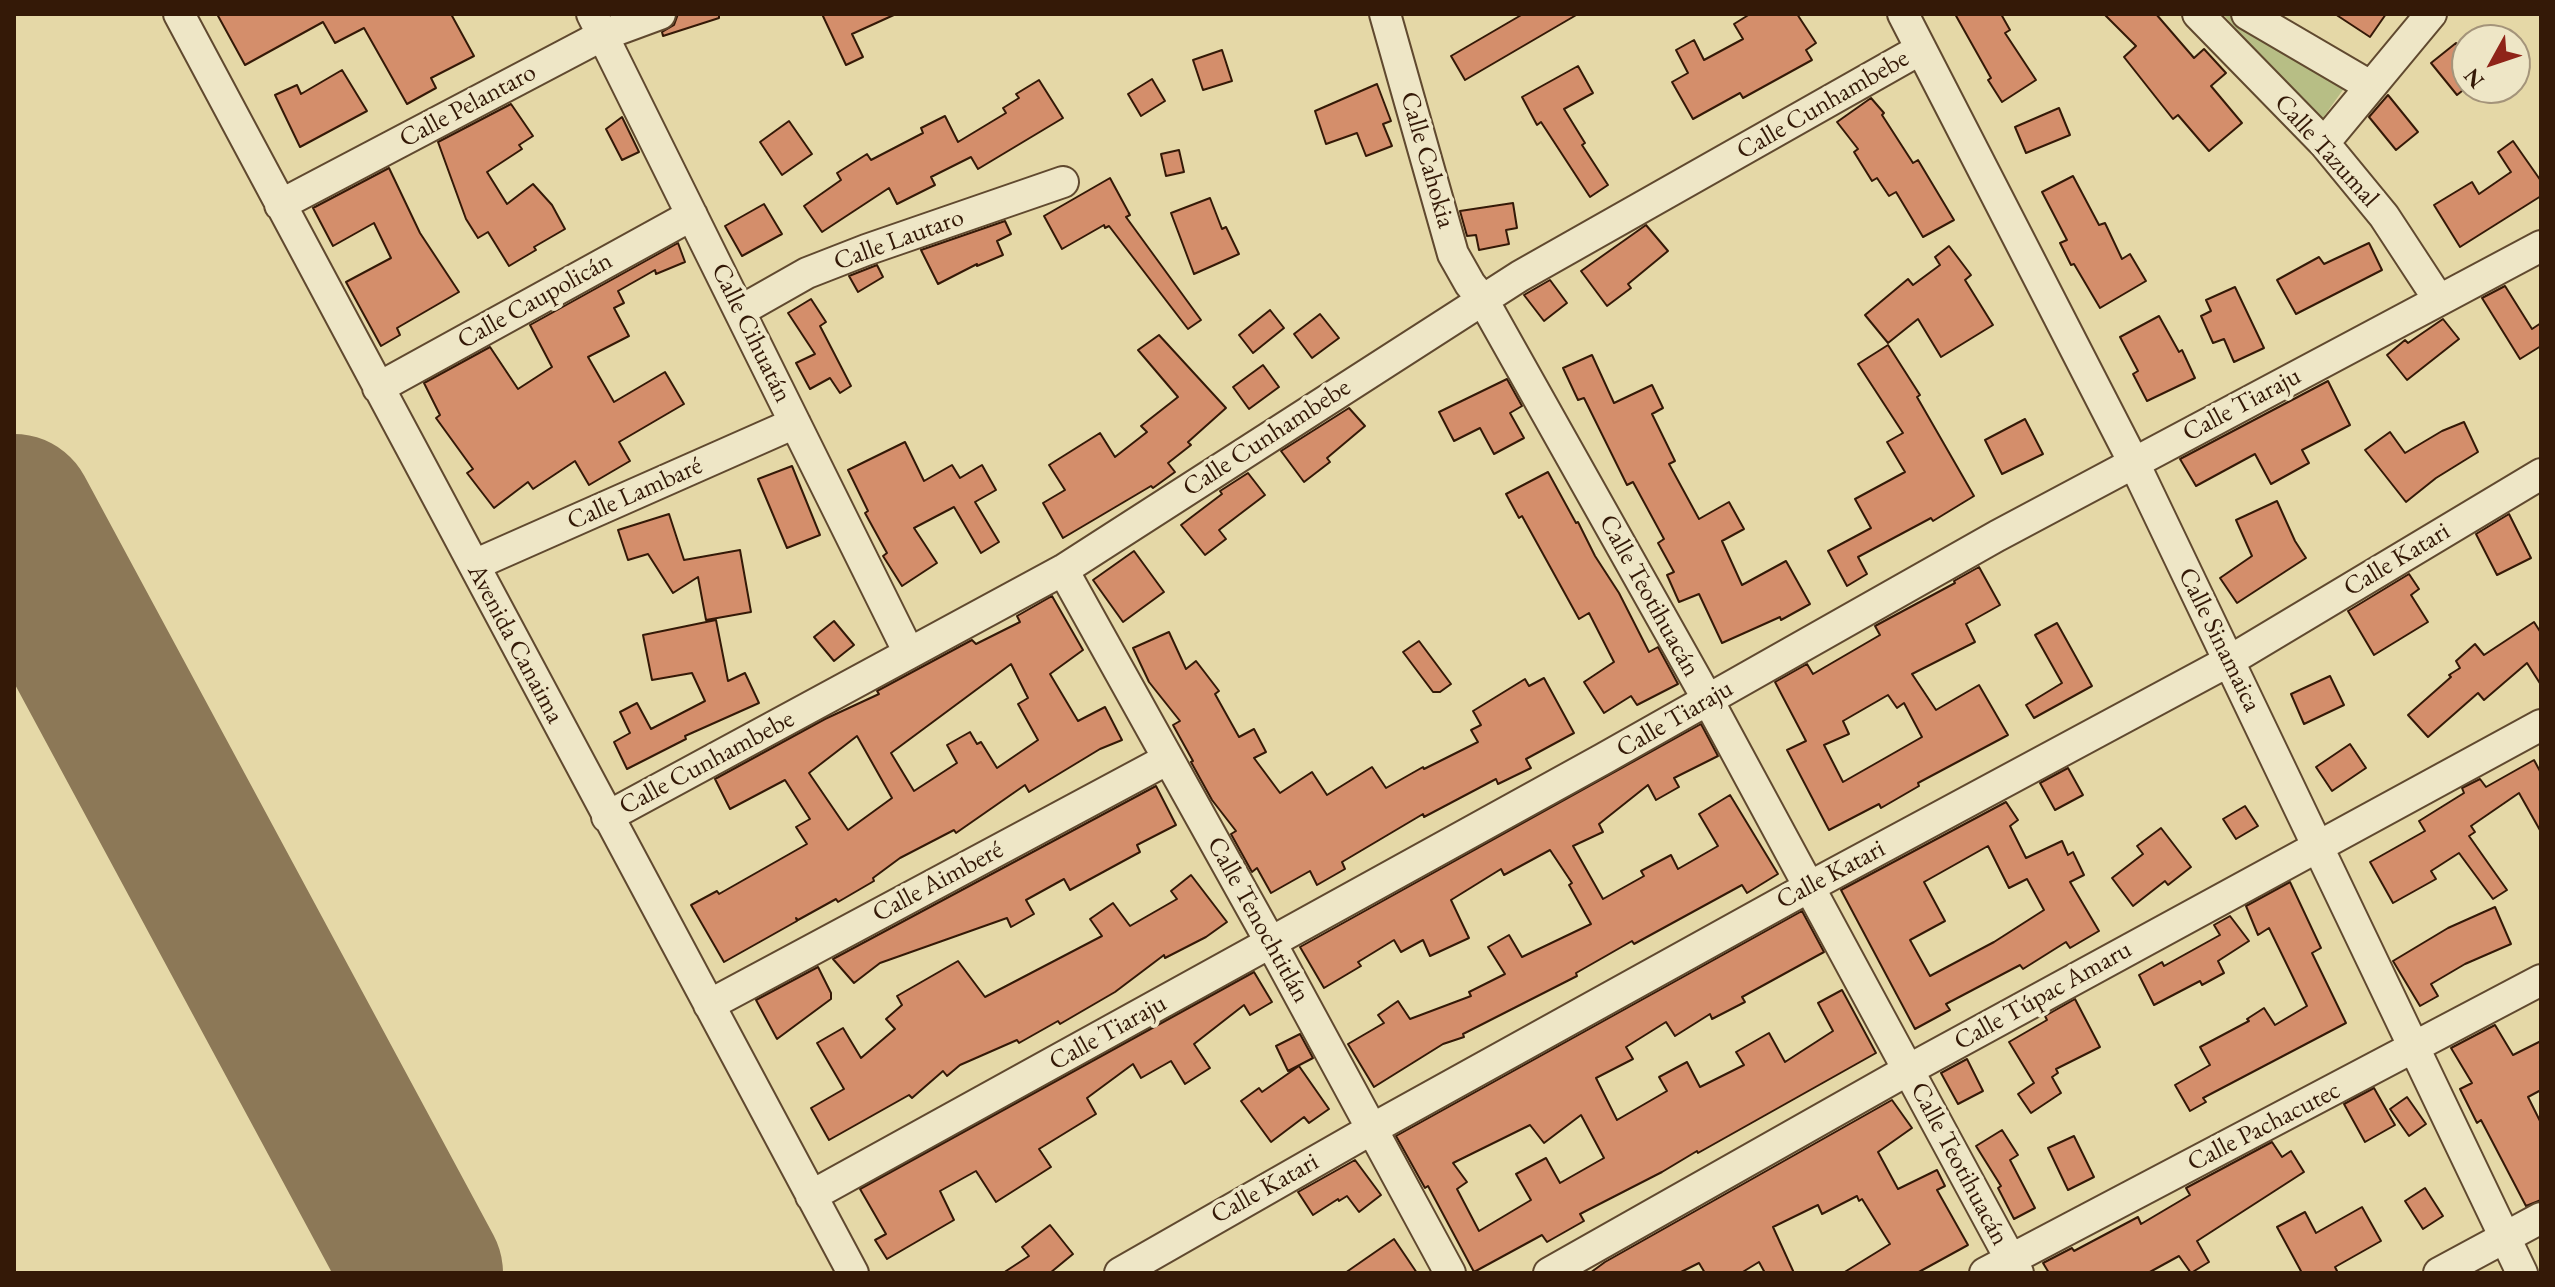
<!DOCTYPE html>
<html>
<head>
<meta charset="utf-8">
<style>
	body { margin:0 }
	#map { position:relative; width:2555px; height:1287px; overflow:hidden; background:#e5d8a7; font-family:"EB Garamond",serif }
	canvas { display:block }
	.frame { position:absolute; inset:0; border:16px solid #341907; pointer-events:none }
	.north { position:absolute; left:2451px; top:24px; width:80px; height:80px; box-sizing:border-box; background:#eee6c6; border:2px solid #a4947a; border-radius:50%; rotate:230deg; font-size:22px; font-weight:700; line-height:32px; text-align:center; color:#341907 }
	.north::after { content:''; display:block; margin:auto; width:28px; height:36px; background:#8f2418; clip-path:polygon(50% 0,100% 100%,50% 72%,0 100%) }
</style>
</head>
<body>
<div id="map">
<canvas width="2555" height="1287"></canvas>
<div class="frame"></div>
<div class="north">N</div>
</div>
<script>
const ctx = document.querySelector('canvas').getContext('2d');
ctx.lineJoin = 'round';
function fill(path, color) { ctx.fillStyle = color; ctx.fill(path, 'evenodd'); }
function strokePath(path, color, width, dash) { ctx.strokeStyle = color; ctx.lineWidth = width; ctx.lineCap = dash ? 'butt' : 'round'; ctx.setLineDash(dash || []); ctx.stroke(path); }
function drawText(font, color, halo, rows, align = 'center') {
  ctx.font = font + ' "EB Garamond",serif'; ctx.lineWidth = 8; ctx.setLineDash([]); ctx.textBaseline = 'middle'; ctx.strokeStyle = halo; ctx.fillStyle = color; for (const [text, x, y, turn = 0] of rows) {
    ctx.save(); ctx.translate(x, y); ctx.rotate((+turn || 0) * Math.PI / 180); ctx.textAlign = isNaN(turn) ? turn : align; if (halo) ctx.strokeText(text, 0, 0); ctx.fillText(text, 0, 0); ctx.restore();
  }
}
fill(new Path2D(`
	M2229,14L2345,87L2320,122L2316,123L2224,15Z`), '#b7be85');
strokePath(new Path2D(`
	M14,514L423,1273`), '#8c7857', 160);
const building = new Path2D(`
	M217,14H451L474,56L431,78L436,88L407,104L364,28L335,43L323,22L245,65Z
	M678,14H719V18L663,36L662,32L674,25Z
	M822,14H896L852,34L863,57L846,65Z
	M1523,14H1578L1465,80L1451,56Z
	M1750,14H1797L1816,43L1806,50L1812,60L1743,98L1740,93L1693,119L1672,82L1688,73L1676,50L1694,40L1704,60L1743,39L1734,24Z
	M1955,14H2001L2010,30L2005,33L2036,80L2002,102L1988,80L1991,78Z
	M2104,14H2156L2194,58L2204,49L2226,73L2211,86L2242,123L2209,151L2178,115L2173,119L2124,57L2136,46Z
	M2335,14H2386L2370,37Z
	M2456,43L2467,56V87L2457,95L2431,63Z
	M1222,50L1232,81L1203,90L1193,60Z
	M1578,66L1593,93L1564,109L1585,143L1582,145L1608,185L1590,197L1541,122L1537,125L1522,97Z
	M342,70L367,111L300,147L275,95L297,85L301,94Z
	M1152,79L1165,101L1141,116L1128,94Z
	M1039,80L1063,118L978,169L971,157L931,177L935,185L897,204L889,188L822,232L804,206L841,180L837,173L867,154L871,160L923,133L921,128L945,116L958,142L1006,113L1003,108L1019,98L1016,94Z
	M1377,84L1391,121L1383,124L1392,146L1366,156L1357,133L1326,144L1315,111Z
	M2388,95L2418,132L2396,150L2369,117Z
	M1871,98L1884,113L1882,115L1913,163L1918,160L1954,220L1923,237L1896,192L1889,196L1877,178L1872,181L1854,152L1858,149L1837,122Z
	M511,104L533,136L519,145L522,149L487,172L507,204L533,184L552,205L565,229L534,247L536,250L509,266L488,232L478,238L466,219L438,142Z
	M2059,108L2070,135L2026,153L2015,127Z
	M622,117L639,152L622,160L606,129Z
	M789,121L812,154L782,175L760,142Z
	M2513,141L2541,181V196L2460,247L2434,205L2472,182L2479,194L2511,172L2498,152Z
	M1179,150L1184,172L1166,176L1161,154Z
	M389,168L420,233L459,292L397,328L400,335L381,346L346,282L391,258L374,223L333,246L313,208Z
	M2073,176L2099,225L2105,223L2122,259L2130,254L2146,281L2100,308L2074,264L2071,265L2060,243L2067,240L2042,192Z
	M1110,178L1130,215L1126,217L1201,320L1188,329L1109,226L1105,228L1104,225L1062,249L1044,216Z
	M1210,198L1222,229L1226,227L1239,254L1194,274L1171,213Z
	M1513,203L1517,228L1506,230L1509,244L1479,250L1476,235L1467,236L1460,211Z
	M764,204L782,234L742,256L725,226Z
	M1005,221L1011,234L997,241L1003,255L977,266V264L938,284L921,250Z
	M1646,225L1668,251L1628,284L1631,288L1607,306L1581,271Z
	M678,243L685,262L656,274L655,270L618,291L624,303L614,308L629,336L588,357L614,402L665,372L684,404L619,442L630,461L589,485L575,461L533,489L528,482L494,508L467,473L473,469L436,418L440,415L424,383L490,347L518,389L552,367L530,325Z
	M2369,243L2382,270L2296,314L2277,280L2319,257L2324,264Z
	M1949,246L1971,275L1965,280L1993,325L1941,357L1918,319L1888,343L1865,315L1908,279L1913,285L1940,265L1935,257Z
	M877,265L883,277L858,292L849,276Z
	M1550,280L1567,303L1544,321L1524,295Z
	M2505,286L2532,329L2541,323V346L2520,359L2482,298Z
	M2235,287L2264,348L2234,362L2224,339L2213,343L2201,316L2211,311L2206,300Z
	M811,299L826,322L820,326L851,386L840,393L830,378L810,389L796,363L815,354L788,313Z
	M1270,310L1284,328L1253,353L1239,335Z
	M1320,314L1339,338L1312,358L1294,334Z
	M2159,316L2179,352L2182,350L2195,378L2147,401L2133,374L2138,371L2120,337Z
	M2443,319L2459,339L2407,380L2387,355L2405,340L2408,343Z
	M1159,335L1226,408L1188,442L1191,445L1168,463L1175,472L1153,488L1151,486L1063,538L1043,503L1065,490L1049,465L1100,433L1115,457L1147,432L1141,426L1178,397L1138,350Z
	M1888,345L1920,395L1917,397L1974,496L1933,521L1931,518L1858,557L1867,574L1847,586L1828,551L1871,528L1855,499L1905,472L1887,442L1903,433L1858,364Z
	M1592,355L1614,403L1652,385L1663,408L1652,414L1675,461L1669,464L1699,519L1729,502L1744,529L1722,541L1742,585L1786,561L1810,604L1781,620L1780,617L1722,643L1699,594L1679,602L1667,575L1674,572L1658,543L1664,539L1633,482L1627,485L1584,398L1578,400L1563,368Z
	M1263,365L1279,387L1249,409L1233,387Z
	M1507,379L1522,406L1510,413L1524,438L1494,454L1480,428L1454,441L1439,412Z
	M2328,381L2350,425L2302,450L2309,463L2271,484L2255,454L2196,486L2180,459Z
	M1349,408L1365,426L1327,458L1330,462L1304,482L1281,451Z
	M2025,419L2043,454L2002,474L1985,440Z
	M2464,422L2478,452L2436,478L2406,502L2365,450L2390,432L2405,453L2442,431Z
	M905,442L924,481L952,465L960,478L982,465L996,490L975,502L999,542L981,553L954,507L914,528L937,563L902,586L883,556L887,553L865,513L868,511L848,470Z
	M792,466L820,535L787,548L758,479Z
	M1548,472L1576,523L1578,522L1595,556L1619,593L1649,652L1658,647L1678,684L1637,705L1631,696L1604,713L1584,682L1614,662L1589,613L1579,619L1522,516L1519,518L1506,494Z
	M1248,473L1265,495L1219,530L1226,539L1205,555L1181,525L1222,494L1220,491Z
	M2277,501L2295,541L2306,558L2237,603L2220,578L2252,556L2236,520Z
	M669,514L684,560L740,550L751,612L706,620L698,577L673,593L648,554L628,560L618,530Z
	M2509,514L2531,558L2497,575L2476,534Z
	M1134,551L1164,592L1123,622L1093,580Z
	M1979,567L2000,605L1966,624L1975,642L1912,674L1936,710L1979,685L2008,735L1918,783L1919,786L1881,808L1879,804L1829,830L1787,750L1806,741L1775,682L1807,664L1813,674L1880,635L1875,626L1955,583L1954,581ZM1888,695L1897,708L1904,703L1922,737L1843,782L1824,745L1849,734L1843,721Z
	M2409,574L2419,589L2411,595L2428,622L2374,655L2348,611Z
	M1052,596L1083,650L1050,674L1078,721L1105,707L1122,740L1100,749L1029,792L1025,785L956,833L954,830L900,858L873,878L874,881L838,902L836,899L798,920L796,918L797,921L724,962L691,905L717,891L719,894L807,844L796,827L810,819L785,780L730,809L715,779L825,719L879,694L877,691L972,640L976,644L1020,622L1017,616ZM1011,664L1028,698L1018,704L1038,740L997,768L981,742L977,744L970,732L947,745L957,763L914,791L891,753ZM857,736L892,798L848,830L809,773Z
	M716,620L728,681L745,673L759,703L685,736L686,739L627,769L614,742L630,733L620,712L637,703L651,729L705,701L692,673L652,680L643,635Z
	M834,621L854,645L834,661L814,637Z
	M2534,622L2541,633V685L2527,663L2484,700L2478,693L2428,737L2408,715L2451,677L2449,675L2460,668L2456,661L2475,644L2484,655Z
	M2057,623L2092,686L2034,718L2026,705L2062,683L2035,635Z
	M1169,632L1186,669L1196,661L1219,691L1215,694L1239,737L1254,729L1266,752L1254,758L1280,793L1312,772L1327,795L1372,767L1386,788L1423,767L1424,769L1478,742L1471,730L1481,725L1473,711L1525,679L1529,686L1544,678L1574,733L1526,759L1531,768L1498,784L1496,779L1424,817L1423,814L1342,862L1345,869L1317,885L1310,871L1271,893L1257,868L1252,872L1231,834L1236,831L1212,800L1191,762L1193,761L1173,725L1180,721L1149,682L1133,648Z
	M1419,641L1451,684L1440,692H1433L1403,652Z
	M2330,676L2344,705L2304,724L2291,694Z
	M1701,724L1718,756L1674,778L1679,787L1656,800L1648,785L1599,824L1603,832L1573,846L1603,899L1644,876L1641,871L1671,855L1678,869L1718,846L1699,814L1730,795L1778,874L1747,893L1742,885L1634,944L1632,941L1576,973L1577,976L1463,1034L1464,1037L1443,1044L1374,1087L1348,1044L1384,1023L1378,1015L1398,1001L1410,1019L1471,996L1469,992L1505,974L1488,947L1509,935L1522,957L1591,924L1569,885L1572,883L1550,850L1504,875L1501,869L1451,900L1469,938L1430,956L1423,940L1401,952L1394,940L1358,962L1361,966L1324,988L1300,947Z
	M2350,744L2366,768L2332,791L2316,767Z
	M2534,760L2541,773V832L2519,793L2471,826L2475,832L2469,836L2507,890L2493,899L2459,853L2431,871L2436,879L2393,903L2370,862L2425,831L2419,821L2464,793L2462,788L2480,779L2486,787Z
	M2068,768L2083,795L2055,810L2040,783Z
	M1156,786L1176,825L1137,845L1140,852L1070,890L1064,879L1026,900L1034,914L1011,927L1007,918L880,963L854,983L833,959Z
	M2006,802L2018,820L2010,826L2026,858L2062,841L2068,855L2073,852L2084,875L2070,882L2099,931L2070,948L2066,942L2023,969L2020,965L1946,1004L1950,1010L1915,1029L1841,890ZM1988,846L2009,888L2027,879L2044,910L1994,942L1930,976L1910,940L1945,921L1924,882Z
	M2245,806L2258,826L2236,839L2223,819Z
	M2161,828L2191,867L2168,885L2165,881L2133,906L2112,878L2143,854L2137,846Z
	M1191,875L1227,922L1206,937L1165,958L1164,955L1115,992L1060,1024L1058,1021L1019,1043L1017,1040L960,1065L947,1076L943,1071L912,1098L909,1095L829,1140L811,1108L844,1089L817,1043L843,1028L861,1058L895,1029L886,1019L902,1005L897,996L958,961L985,997L1102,936L1090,919L1113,903L1130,926L1177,899L1171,891Z
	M2290,882L2321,948L2312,953L2346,1023L2203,1098L2206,1102L2190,1111L2175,1085L2210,1065L2200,1047L2249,1021L2247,1019L2264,1008L2275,1025L2307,1006L2269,928L2258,935L2246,906Z
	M2495,907L2511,944L2465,964L2431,984L2438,996L2420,1006L2393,961L2448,928Z
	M1802,911L1824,952L1742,997L1745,1002L1712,1019L1710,1014L1675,1036L1666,1022L1626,1047L1633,1059L1596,1078L1617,1120L1667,1091L1659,1077L1687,1062L1700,1087L1744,1065L1736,1052L1769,1033L1785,1062L1833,1031L1818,1003L1842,990L1876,1053L1698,1153L1697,1151L1662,1172L1580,1214L1584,1221L1547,1242L1542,1235L1474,1272L1428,1186L1425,1188L1396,1136ZM1581,1115L1604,1158L1560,1183L1546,1158L1516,1174L1531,1200L1479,1231L1457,1189L1467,1182L1453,1163L1530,1125L1544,1143Z
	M2230,916L2249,941L2218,961L2224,973L2202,985L2200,981L2154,1005L2139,975L2162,962L2164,966L2220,935L2214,925Z
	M818,967L831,993V999L777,1039L756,1000Z
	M1254,972L1272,1002L1250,1015L1244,1005L1194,1044L1210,1068L1185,1084L1171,1061L1141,1078L1133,1064L1087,1098L1096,1114L1039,1149L1051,1167L996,1202L976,1171L940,1191L954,1220L887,1259L875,1240L886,1234L860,1189Z
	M2075,999L2100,1047L2056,1069L2058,1073L2052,1077L2061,1093L2031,1113L2018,1094L2034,1083L2009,1042L2047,1020L2045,1016Z
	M2495,1025L2513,1055L2541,1041V1090L2528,1097L2541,1123V1200L2526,1206L2481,1120L2477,1123L2460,1089L2472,1083L2451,1048Z
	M1300,1034L1313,1058L1288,1071L1276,1046Z
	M1967,1059L1983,1091L1958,1104L1941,1073Z
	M1299,1066L1329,1109L1309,1123L1304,1117L1271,1142L1241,1101L1259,1088L1262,1092Z
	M2374,1088L2395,1125L2365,1142L2344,1104Z
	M2407,1097L2426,1124L2409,1136L2390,1109Z
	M1892,1100L1912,1128L1878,1152L1898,1189L1937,1170L1945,1186L1937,1190L1968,1245L1917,1273H1843L1890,1244L1862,1199L1859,1201L1857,1196L1822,1214L1818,1205L1773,1227L1794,1273H1765L1759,1262L1741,1273H1705L1699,1263L1679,1273H1590L1605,1262Z
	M2002,1130L2018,1155L2010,1160L2035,1208L2014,1219L1998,1188L2001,1186L1976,1146Z
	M2074,1136L2094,1177L2068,1190L2048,1148Z
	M2272,1142L2282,1157L2291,1151L2304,1172L2197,1241L2209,1262L2191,1273L2179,1256L2148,1273H2049L2043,1263L2072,1248L2074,1251L2138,1217L2141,1224L2190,1195L2186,1188Z
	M1355,1160L1381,1195L1359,1212L1347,1196L1339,1201L1338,1199L1313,1215L1298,1192Z
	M2425,1188L2443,1216L2423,1229L2405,1201Z
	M2362,1207L2381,1241L2335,1267L2338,1273H2302L2277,1227L2305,1212L2316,1233Z
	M1050,1225L1073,1254L1050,1273H1003L1029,1256L1022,1247Z
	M1394,1239L1417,1273H1345Z`);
fill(building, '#d48e6b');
strokePath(building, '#341907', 2);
const minor = new Path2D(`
	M179,14L853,1273
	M592,14L909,653
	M1385,14L1453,254L1470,284L1483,300L1708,700L2018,1273
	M1903,14L2134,463L2522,1273
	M2198,14L2324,143L2384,216L2439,300
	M2247,14L2370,86
	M2324,143L2431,14
	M280,205L603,35L660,14
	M740,311L807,273L866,250L1063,182
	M378,388L692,215
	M474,565L795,423
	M1063,570L1271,943L1450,1273
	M607,817L1063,570L1520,276L1921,49
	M709,1005L1168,759
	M811,1196L1603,759L1997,536L2541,246
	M1120,1273L1372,1129L1809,887L2229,661L2541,474
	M1549,1273L1908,1070L2541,725
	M1985,1273L2541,980
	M2439,1273L2541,1218`);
strokePath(minor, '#60492f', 34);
strokePath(minor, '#eee6c6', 30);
drawText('26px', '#341907', '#eee6c6', [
	["Calle Cunhambebe",1823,105,-30],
	["Calle Pelantaro",468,106,-28],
	["Calle Tazumal",2326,151,48],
	["Calle Cahokia",1427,160,74],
	["Calle Lautaro",899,240,-20],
	["Calle Caupolicán",535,301,-29],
	["Calle Cihuatán",751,333,64],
	["Calle Tiaraju",2242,405,-28],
	["Calle Cunhambebe",1267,438,-33],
	["Calle Lambaré",635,494,-24],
	["Calle Katari",2397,560,-31],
	["Calle Teotihuacán",1649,596,61],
	["Calle Sinamaica",2219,640,64],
	["Avenida Canaima",515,644,62],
	["Calle Tiaraju",1675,719,-30],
	["Calle Cunhambebe",707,763,-28],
	["Calle Katari",1831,875,-28],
	["Calle Aimberé",938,882,-28],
	["Calle Tenochtitlán",1258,920,61],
	["Calle Túpac Amaru",2043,996,-29],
	["Calle Tiaraju",1108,1033,-29],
	["Calle Pachacutec",2264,1127,-27],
	["Calle Teotihuacán",1959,1164,62],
	["Calle Katari",1265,1189,-29]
]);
</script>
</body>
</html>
